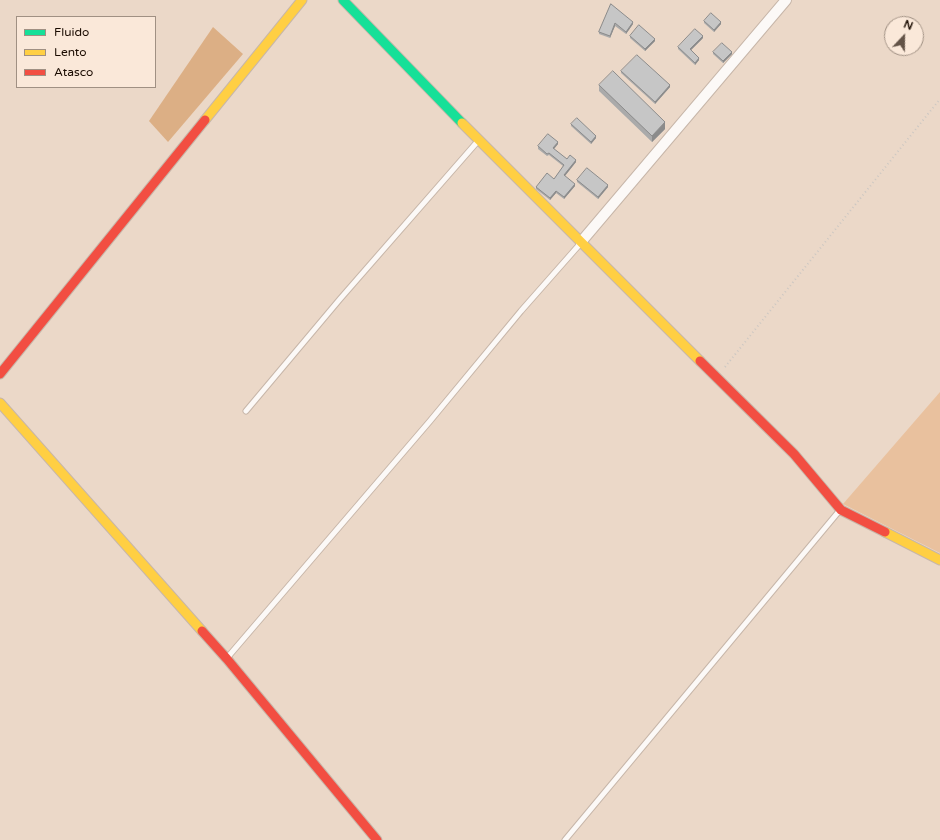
<!DOCTYPE html>
<html>
<head>
<meta charset="utf-8">
<style>
	body { margin:0 }
	#map { position:relative; width:940px; height:840px; overflow:hidden; background:#ebd8c8; font-family:"Varela Round",sans-serif }
	canvas { display:block }
	.legend { position:absolute; left:16px; top:16px; width:140px; height:72px; box-sizing:border-box; background:#fae8d9; border:1px solid #a09083; margin:0; padding:5px 7px; list-style:none; font-size:12px; color:#1a0b01 }
	.legend li { display:flex; align-items:center; gap:8px; height:20px }
	.legend b { width:20px; border:1px solid #a09083 }
	.north { position:absolute; left:884px; top:16px; width:40px; height:40px; box-sizing:border-box; background:#fae8d9; border:1px solid #a09083; border-radius:50%; rotate:22deg; font-size:11px; font-weight:700; line-height:16px; text-align:center; color:#1a0b01 }
	.north::after { content:''; display:block; margin:auto; width:14px; height:18px; background:#635347; clip-path:polygon(50% 0,100% 100%,50% 72%,0 100%) }
</style>
</head>
<body>
<div id="map">
<canvas width="940" height="840"></canvas>
<ul class="legend">
<li><b style="height:5px;background:#16e098"></b>Fluido</li>
<li><b style="height:5px;background:#ffcf43"></b>Lento</li>
<li><b style="height:5px;background:#f24e42"></b>Atasco</li>
</ul>
<div class="north">N</div>
</div>
<script>
const ctx = document.querySelector('canvas').getContext('2d');
ctx.lineJoin = 'round';
function fill(path, color) { ctx.fillStyle = color; ctx.fill(path, 'evenodd'); }
function strokePath(path, color, width, dash) { ctx.strokeStyle = color; ctx.lineWidth = width; ctx.lineCap = dash ? 'butt' : 'round'; ctx.setLineDash(dash || []); ctx.stroke(path); }
fill(new Path2D(`
	M940,392V553L843,504Z`), '#e9c19e');
fill(new Path2D(`
	M213,27L243,54L168,142L149,121Z`), '#dcaf85');
const lane = new Path2D(`
	M246,411L340,299L478,141
	M227,658L430,421L521,311L580,244
	M565,840L840,510`);
const street = new Path2D(`
	M581,242L786,0`);
const fast = new Path2D(`
	M343,0L462,123`);
const slow = new Path2D(`
	M205,120L302,0
	M462,123L700,361
	M0,403L202,631
	M885,532L940,560`);
const jam = new Path2D(`
	M700,361L794,454L841,510L885,532
	M0,374L205,120
	M202,631L227,659L377,840`);
strokePath(lane, '#c7b6a9', 7);
strokePath(street, '#c7b6a9', 12);
strokePath(fast, '#c7b6a9', 11);
strokePath(slow, '#c7b6a9', 11);
strokePath(jam, '#c7b6a9', 11);
strokePath(new Path2D(`
	M725,367L940,99`), '#ccc7c2', 2, [1, 3]);
strokePath(lane, '#fcf9f7', 5);
strokePath(street, '#fcf9f7', 10);
strokePath(fast, '#16e098', 9);
strokePath(slow, '#ffcf43', 9);
strokePath(jam, '#f24e42', 9);
fill(new Path2D(`
	M611,4L633,24L626,34L615,26L610,38L599,34V32Z
	M704,21L721,24L714,32L704,23Z
	M630,36L655,41L645,51L630,38Z
	M703,38L691,50L699,60L695,65L678,49V47Z
	M713,52L732,54L723,63L713,54Z
	M621,71L670,87L655,104L621,73Z
	M599,85L665,129L652,142L599,91Z
	M571,124L596,138L591,144L571,126Z
	M558,144L554,149L567,159L576,162L565,176L575,186L564,199L556,193L550,200L536,189V187L554,179L563,166L549,155L547,156L538,149V146Z
	M577,180L608,187L598,199L577,182Z`), '#aaa');
fill(new Path2D(`
	M633,22V24L626,34V32Z
	M721,22V24L714,32V30Z
	M615,23V26L610,38V36Z
	M703,36V38L690,51V49Z
	M655,39V41L645,51V49Z
	M732,52V54L723,63V61Z
	M699,58V60L695,65V63Z
	M670,85V87L655,104V102Z
	M665,122V129L652,142V136Z
	M596,136V138L591,144V142Z
	M558,142V144L553,150V148Z
	M576,160V162L564,177V175Z
	M575,184V186L564,199V197Z
	M608,185V187L598,199V197Z
	M556,191V193L550,200V198Z`), '#8b8b8b');
const building = new Path2D(`
	M611,4L633,22L626,32L615,23L610,36L599,32Z
	M711,13L721,22L714,30L704,21Z
	M639,25L655,39L645,49L630,36Z
	M695,29L703,36L690,49L699,58L695,63L678,47Z
	M722,43L732,52L723,61L713,52Z
	M637,55L670,85L655,102L621,71Z
	M613,71L665,122L652,136L599,85Z
	M577,118L596,136L591,142L571,124Z
	M548,134L558,142L553,148L567,159L570,155L576,160L564,175L575,184L564,197L556,191L550,198L536,187L547,173L554,179L564,165L549,153L547,154L538,146Z
	M587,168L608,185L598,197L577,180Z`);
fill(building, '#c6c6c6');
strokePath(building, '#8b8b8b', 1);
</script>
</body>
</html>
